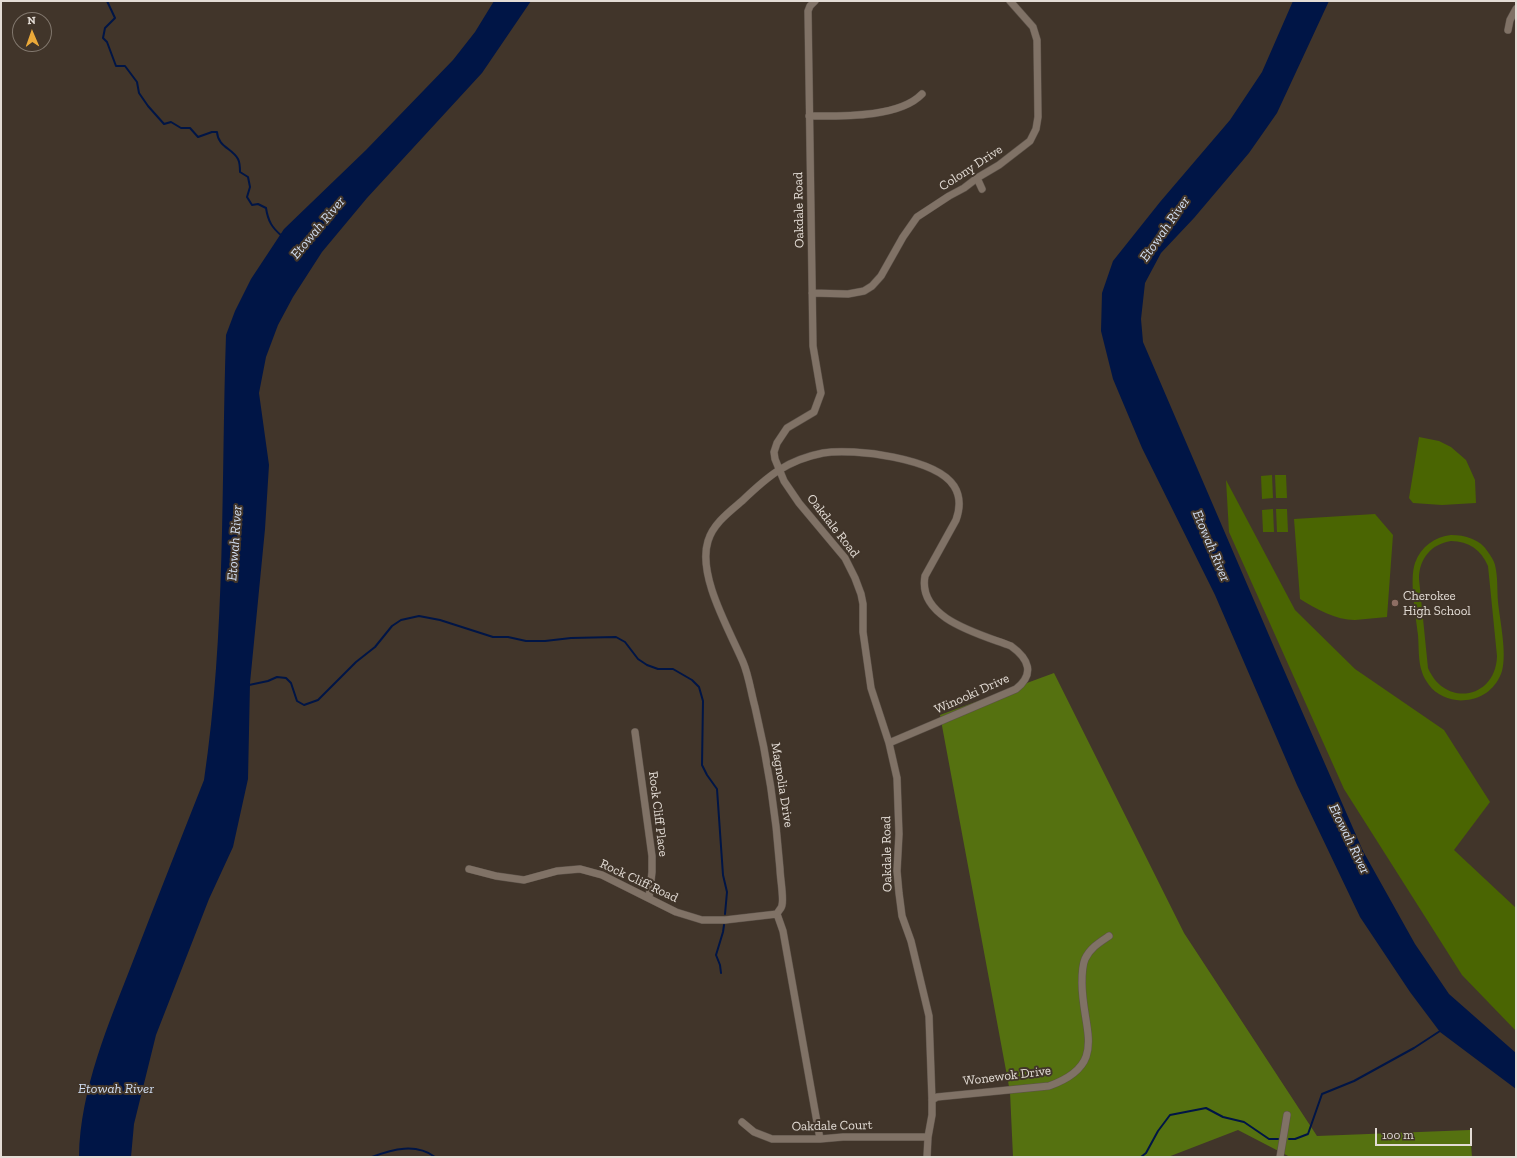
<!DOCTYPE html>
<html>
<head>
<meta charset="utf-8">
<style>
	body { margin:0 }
	#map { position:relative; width:1517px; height:1158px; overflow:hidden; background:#41352a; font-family:"Zilla Slab",serif }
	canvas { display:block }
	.frame { position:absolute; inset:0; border:2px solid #e3dcd5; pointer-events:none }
	.north { position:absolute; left:12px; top:12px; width:40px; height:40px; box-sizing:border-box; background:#41352a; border:1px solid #82786e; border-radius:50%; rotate:358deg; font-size:11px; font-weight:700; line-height:16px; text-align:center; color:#e3dcd5 }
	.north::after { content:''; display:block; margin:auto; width:14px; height:18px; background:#eba939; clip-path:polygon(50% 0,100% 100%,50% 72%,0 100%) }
	.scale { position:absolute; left:1375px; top:1128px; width:97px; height:18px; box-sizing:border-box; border:2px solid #e3dcd5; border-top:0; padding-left:5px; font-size:12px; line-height:14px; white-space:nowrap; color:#e3dcd5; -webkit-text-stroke:3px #41352a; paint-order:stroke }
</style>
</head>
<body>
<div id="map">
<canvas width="1517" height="1158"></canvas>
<div class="frame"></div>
<div class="north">N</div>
<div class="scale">100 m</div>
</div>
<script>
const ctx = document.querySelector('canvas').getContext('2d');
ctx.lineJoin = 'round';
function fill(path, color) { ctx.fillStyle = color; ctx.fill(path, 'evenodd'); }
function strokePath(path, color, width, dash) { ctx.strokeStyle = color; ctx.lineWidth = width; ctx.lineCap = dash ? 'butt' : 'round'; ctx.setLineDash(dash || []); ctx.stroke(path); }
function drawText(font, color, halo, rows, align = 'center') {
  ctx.font = font + ' "Zilla Slab",serif'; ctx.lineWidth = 4; ctx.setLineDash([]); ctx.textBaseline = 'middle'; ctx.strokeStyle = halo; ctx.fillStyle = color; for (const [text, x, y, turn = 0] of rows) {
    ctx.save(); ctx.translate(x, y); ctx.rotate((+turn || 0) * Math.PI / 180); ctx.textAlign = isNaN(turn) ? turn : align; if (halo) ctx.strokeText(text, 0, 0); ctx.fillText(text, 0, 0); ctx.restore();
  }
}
fill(new Path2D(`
	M1419,437L1439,441L1451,447L1466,460L1475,480L1476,503L1442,505L1413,503L1409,498Z
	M1272,475L1273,498L1262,499L1261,476Z
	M1275,475H1286L1287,498H1276Z
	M1226,480L1295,610L1355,669L1444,730L1490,802L1454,850L1516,908V1031L1462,975L1344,789L1229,532Z
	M1273,509L1274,532H1263L1262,510Z
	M1276,509H1287L1288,532H1277Z
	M1375,514L1393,535L1387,617C1376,618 1366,619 1355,620C1336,620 1316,609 1300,599L1294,519Z
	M1451,535C1465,535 1480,539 1488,552C1491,556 1494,561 1495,565C1498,577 1497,590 1498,602C1500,621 1507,653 1502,671C1497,687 1483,699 1466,700C1453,702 1437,696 1429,685C1426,681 1423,676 1422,672C1418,661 1419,647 1418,635C1416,616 1409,580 1415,563C1421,546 1435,537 1451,535ZM1451,541C1469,541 1481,550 1488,566L1497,656C1496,699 1445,708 1428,668L1419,579C1419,559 1431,544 1451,541Z`), '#4a6502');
fill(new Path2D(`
	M1054,673L1184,933L1317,1136L1470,1130L1472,1157H1290L1238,1130L1168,1157H1013L1010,1092L940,715Z`), '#557110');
fill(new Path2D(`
	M494,1H531L482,73L367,198L322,252L293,297L278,325L266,357L259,393L269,465L265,529L250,683L248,779L233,847L209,899L156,1035L134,1124L131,1157H79C80,1089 109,1023 133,961C156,901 180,841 204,780C226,633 221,483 226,335L235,311L251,279L284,229L366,150L453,60L475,32Z
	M1293,1H1329L1277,113L1249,153L1194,218L1161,253L1145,283L1141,319L1143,342L1280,661L1363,851L1415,944L1449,994L1516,1053V1089L1440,1032L1410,992L1360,917L1297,785L1215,595L1142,448L1113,379L1101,331L1102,293L1113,261L1160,202L1230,120L1262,72Z`), '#001546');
strokePath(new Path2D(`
	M107,1L115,18L105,28L103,38L107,42L116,66H125L137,82L139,93L148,106L164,124L171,122L181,128H190L198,137L212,132H217C218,147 232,148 238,159C240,163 240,168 240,172L248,177L250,187L247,197L252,205L258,204L266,208C268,221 272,228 282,236
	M249,685L268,681L277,677L286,678L291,683L297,701L304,705L318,700L356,662L375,647L392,626L401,620L419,616L440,620L493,637H508L526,641H545L571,638L616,637L625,642L638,659L647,665L658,669H673L692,680L699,687L703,701L702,765L707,775L717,789L723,875L727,892L725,914
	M721,973L720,965L716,955L723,932L724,925
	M1289,1139H1295L1308,1134L1322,1094L1354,1081L1414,1048L1440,1031
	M372,1157C393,1149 416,1143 435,1157
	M1141,1157L1146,1153L1158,1131L1170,1115L1206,1108L1223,1117L1244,1122L1269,1139H1278`), '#001546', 2);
const minor = new Path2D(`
	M815,1L810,6L808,11L813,346L821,393L814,412L787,428L777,443L774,452L775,459L784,481L799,503L845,558L855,578L861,594L863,604V632L871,688L889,743L897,778L899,834L897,871L899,893L902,916L911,941L929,1016L932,1100V1115L928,1137L927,1157
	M1508,30L1510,20L1516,9
	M809,116C841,116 899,118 922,94
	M977,178L982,189
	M812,293L848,294L864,291L872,286L881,276L903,237L917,217L949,196L964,188L977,178L999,165L1030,141L1036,129L1038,117L1037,40L1033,27L1010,1
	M635,732L652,856V872L649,898
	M469,869L496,876L524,880L557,871L580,869L602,875L676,912L702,920H725L777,914
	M932,1100L937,1097L1049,1086C1110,1064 1082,1030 1082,983C1082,975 1082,966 1085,959C1090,948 1100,942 1109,936
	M742,1122L754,1132L772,1139H820L843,1137H928
	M820,1139L783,931L777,914C778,911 782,908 782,905C784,898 780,877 780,869C776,814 768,761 755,707C751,693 749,676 743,662C730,631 697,576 708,541C713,524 729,512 742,501C768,476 787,460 823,453C854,448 936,458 954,486C961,497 960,509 956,520L925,576C917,619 980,634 1011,646C1029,659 1035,674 1016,689L889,743
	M1280,1157L1287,1115`);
strokePath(minor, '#5c5249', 8);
strokePath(minor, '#807266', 7);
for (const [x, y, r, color] of [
	[1395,603,4,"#8d6e63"]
]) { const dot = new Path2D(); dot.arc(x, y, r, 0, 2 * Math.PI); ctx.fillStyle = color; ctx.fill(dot); strokePath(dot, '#41352a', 1.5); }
drawText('13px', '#e3dcd5', '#41352a', [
	["Colony Drive",971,168,-33],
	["Oakdale Road",799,210,-91],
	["Oakdale Road",833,526,52],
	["Winooki Drive",972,694,-24],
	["Magnolia Drive",782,785,81],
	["Rock Cliff Place",658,814,83],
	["Oakdale Road",887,854,-91],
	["Rock Cliff Road",639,881,25],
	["Wonewok Drive",1007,1076,-7],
	["Oakdale Court",832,1126,-1]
]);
drawText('13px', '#e3dcd5', '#41352a', [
	["Cherokee",1403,596],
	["High School",1403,611]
], 'left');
drawText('italic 14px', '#d1def2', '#41352a', [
	["Etowah River",318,228,-50],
	["Etowah River",1165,229,-55],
	["Etowah River",235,543,-86],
	["Etowah River",1211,546,67],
	["Etowah River",1349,839,64],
	["Etowah River",116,1089]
]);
</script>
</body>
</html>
